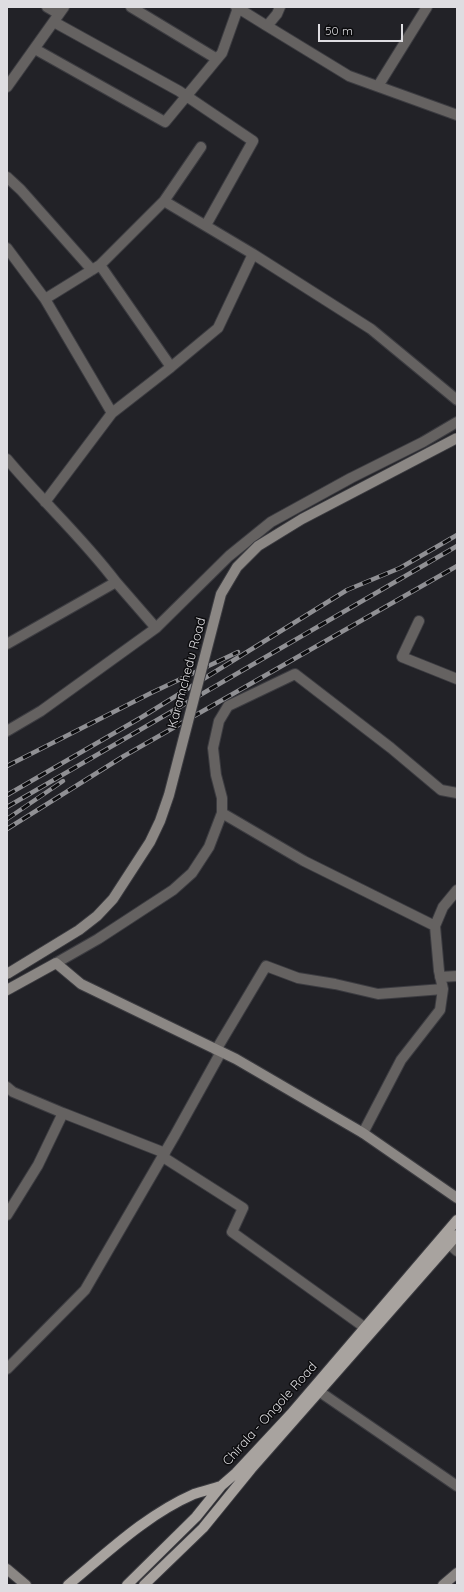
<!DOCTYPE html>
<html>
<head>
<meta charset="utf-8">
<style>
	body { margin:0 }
	#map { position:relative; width:464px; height:1592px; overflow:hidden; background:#222227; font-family:Quicksand,sans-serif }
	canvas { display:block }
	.frame { position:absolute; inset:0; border:8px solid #dedde1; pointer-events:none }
	.scale { position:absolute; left:318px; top:24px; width:85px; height:18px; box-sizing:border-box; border:2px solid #dedde1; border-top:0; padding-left:5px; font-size:12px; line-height:14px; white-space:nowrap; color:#dedde1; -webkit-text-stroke:3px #0c0c0e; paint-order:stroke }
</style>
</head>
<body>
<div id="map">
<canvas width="464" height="1592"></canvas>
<div class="frame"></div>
<div class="scale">50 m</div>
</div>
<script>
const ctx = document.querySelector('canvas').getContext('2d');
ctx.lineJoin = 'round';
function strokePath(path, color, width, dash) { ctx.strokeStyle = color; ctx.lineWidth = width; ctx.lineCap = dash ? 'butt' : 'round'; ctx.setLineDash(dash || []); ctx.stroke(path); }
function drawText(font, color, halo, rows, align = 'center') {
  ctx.font = font + ' Quicksand,sans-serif'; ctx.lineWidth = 3; ctx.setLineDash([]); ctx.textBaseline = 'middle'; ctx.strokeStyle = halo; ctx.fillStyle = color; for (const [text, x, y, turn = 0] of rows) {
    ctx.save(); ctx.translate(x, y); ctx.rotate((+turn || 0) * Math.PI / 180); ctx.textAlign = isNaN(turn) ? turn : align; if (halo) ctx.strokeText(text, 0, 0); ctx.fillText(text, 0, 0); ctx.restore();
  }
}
const street = new Path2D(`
	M47,7L59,14
	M131,7L217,59
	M238,8L267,26L277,14L280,7
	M54,22L179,91L253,141L206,225
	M267,26L349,76L457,115
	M35,49L165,122L222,53L238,8L236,7
	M378,86L427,7
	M7,87L64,7
	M7,177L21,190L92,270
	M164,201L201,147
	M7,248L45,299L100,265L164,201L253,254L371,329L457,400
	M100,265L171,367
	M112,413L171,367L218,328L253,254
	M7,459C42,501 83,538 116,582L7,644
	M45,502L112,413L45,299
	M116,582L156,628L229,556L271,522L351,478L423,442L457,422
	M419,621L402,657L457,679
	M7,731L41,711L156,628
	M222,813L304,861L435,926
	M56,963L98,939L173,890L192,873L209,847L222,813V798L216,775L213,748L219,721L228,706L295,674L391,748L441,790L457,793
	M440,977L457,976
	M216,1050L266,966L298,978L335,984L378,994L443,989
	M7,1087L13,1092L63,1113L38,1165L7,1215
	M63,1113L165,1153
	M363,1133L401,1060L440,1010L443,989L439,971L435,926L443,907L457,890
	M163,1157L243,1208L232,1232L364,1327
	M449,1244L457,1251
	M7,1369L85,1290L175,1135L221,1052
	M320,1392L457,1486`);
const secondary = new Path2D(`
	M7,990L56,963L81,984L236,1059L363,1133L457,1198
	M7,1569L26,1585
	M443,1585L457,1573`);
const primary = new Path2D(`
	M68,1585C108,1552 146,1515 194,1494C203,1491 212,1489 221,1486
	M127,1585L196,1517L221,1486L236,1473L291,1414L457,1220
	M144,1585L203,1528L251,1469L457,1235`);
strokePath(street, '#3c3c41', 12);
strokePath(secondary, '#3c3c41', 12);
strokePath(primary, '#3c3c41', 12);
strokePath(street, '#656261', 10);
strokePath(secondary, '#8b8784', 10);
strokePath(primary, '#a8a39f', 10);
const rail = new Path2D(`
	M7,766L151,693L238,652
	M7,795L142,717L347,590L400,568L457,535
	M7,807L457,546
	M7,819L63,781
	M7,829L124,756L457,566`);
strokePath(rail, '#909094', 4.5);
strokePath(rail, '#0c0c0e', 3, [9]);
const secondaryBridge = new Path2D(`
	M7,974L79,930L97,916L113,899L150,842L160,821L169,795L221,594L237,567L258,546L302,519L457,438`);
strokePath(secondaryBridge, '#3c3c41', 12, []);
strokePath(secondaryBridge, '#8b8784', 10);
drawText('13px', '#dedde1', '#0c0c0e', [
	["Karamchedu Road",187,673,-75],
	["Chirala - Ongole Road",270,1414,-48]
]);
</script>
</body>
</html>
